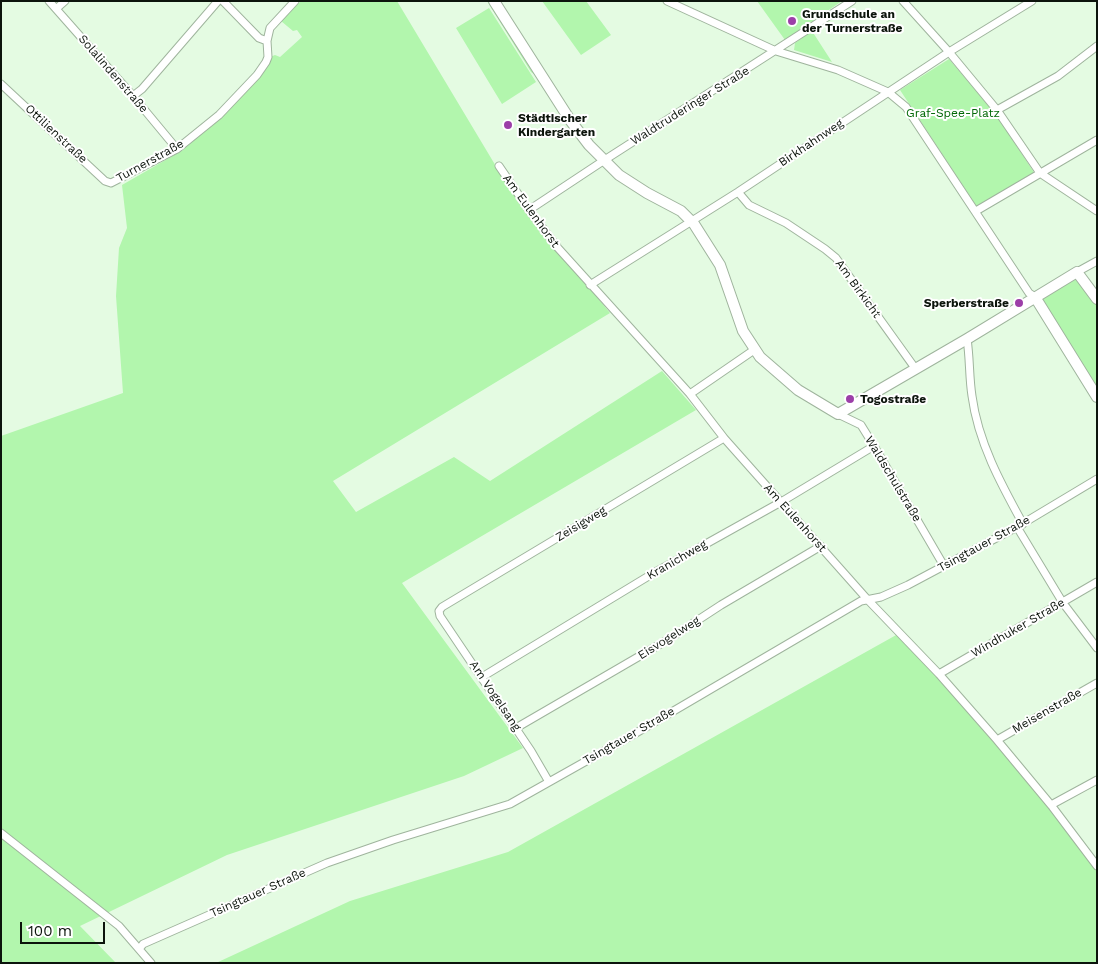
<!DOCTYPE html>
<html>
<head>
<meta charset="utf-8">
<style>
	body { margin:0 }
	#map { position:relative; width:1098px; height:964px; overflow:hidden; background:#e4fbe2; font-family:"Work Sans",sans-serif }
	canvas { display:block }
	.frame { position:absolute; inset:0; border:2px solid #0c140c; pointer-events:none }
	.scale { position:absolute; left:20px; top:922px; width:85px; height:22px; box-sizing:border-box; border:2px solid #0c140c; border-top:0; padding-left:6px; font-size:15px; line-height:18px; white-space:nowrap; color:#0c140c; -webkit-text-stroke:4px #fff; paint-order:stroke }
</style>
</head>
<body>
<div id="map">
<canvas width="1098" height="964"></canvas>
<div class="frame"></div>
<div class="scale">100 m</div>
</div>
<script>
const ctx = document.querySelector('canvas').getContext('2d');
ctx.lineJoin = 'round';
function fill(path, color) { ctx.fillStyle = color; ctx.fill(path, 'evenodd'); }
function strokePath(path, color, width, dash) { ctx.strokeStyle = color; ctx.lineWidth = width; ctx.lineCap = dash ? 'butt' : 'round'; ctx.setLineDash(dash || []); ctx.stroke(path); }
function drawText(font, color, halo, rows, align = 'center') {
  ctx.font = font + ' "Work Sans",sans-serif'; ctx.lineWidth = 4; ctx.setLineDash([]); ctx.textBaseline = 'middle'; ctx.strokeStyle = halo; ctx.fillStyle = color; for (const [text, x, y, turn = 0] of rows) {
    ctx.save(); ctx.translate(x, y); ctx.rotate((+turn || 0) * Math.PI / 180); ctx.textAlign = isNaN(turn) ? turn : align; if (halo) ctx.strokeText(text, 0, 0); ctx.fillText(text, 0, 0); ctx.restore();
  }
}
fill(new Path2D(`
	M301,1H397L497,168L528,212L610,313L333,481L356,512L454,457L490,481L662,371L696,410L402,583L523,748L464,776L227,855L80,926L116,963H1V436L123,393L116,296L119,248L127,228L122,185L183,150L234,104L270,57L275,55L280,57L302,37L297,30L293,31L281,21Z
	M487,1H494L538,77L531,72Z
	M542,1H586L611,35L581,55Z
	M757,1H842L785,40Z
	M489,8L536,82L502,104L456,28Z
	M812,31L832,62L794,50L795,43Z
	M949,59L995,113L1035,174L977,207L900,90Z
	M1075,277L1097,304V392L1039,299Z
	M898,634L995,742L1051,810L1097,872V963H216L350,901L508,852Z`), '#b2f6ad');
const street = new Path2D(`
	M49,1L133,96L177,149
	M223,1L259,38L267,41
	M667,1L776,51L838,70L888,92L906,107L1029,293L1035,297
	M903,1L949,52L997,110L1040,173L1097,211
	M56,9L65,1
	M1,84L105,181L111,183L177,149L219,115L257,75L266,62L268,57L267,41L270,28L295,1
	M133,96L142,89L218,1
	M997,110L1058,76L1097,46
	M499,166L529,210L558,248L690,394L724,438L867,599L939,674L997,740L1051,805L1097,866
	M738,192L749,205L786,223L825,249L836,258L915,368
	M529,210L603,161L852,1
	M976,211L1097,140
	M1077,272L1097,261
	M590,285L738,192L949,52L1032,1
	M967,339C970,358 969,377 972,396C978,442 1001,484 1023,524
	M690,394L754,350
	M838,414L861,425L874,446L944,566
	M1017,527L1063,603L1097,648
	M939,674L1097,582
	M482,677L652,574L781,502L874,446
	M516,728L669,639L721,605L821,546
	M997,740L1097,683
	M549,782L531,751L440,616L439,611L442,607L724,438
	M1051,805L1097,780
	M1,833L119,926L151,963
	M140,948L143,944L327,863L393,840L510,804L636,733L861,601L881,597L908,585L1017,527L1097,479`);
const secondary = new Path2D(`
	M494,1L570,120L589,145L619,175L647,193L681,211L694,224L720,265L743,331L760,357L798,390L838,414L967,339L1077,272L1097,299
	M1035,297L1097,397`);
strokePath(street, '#9fb49d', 9);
strokePath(secondary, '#9fb49d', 12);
strokePath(street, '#fff', 7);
strokePath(secondary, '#fff', 10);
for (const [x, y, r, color] of [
	[792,21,5,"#9c3fa8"],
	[508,125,5,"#9c3fa8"],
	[1019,303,5,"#9c3fa8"],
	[850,399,5,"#9c3fa8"]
]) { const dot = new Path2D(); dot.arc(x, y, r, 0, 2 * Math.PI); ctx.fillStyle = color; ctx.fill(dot); strokePath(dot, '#fff', 2); }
drawText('bold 12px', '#0c140c', '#fff', [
	["Grundschule an",802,14],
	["der Turnerstraße",802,28],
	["Städtischer",518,118],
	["Kindergarten",518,132],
	["Sperberstraße",1009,303,"right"],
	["Togostraße",860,399]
], 'left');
drawText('12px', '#0c140c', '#fff', [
	["Solalindenstraße",113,74,49],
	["Waldtruderinger Straße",690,106,-32],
	["Ottilienstraße",56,134,43],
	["Birkhahnweg",811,143,-34],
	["Turnerstraße",150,161,-29],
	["Am Eulenhorst",531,211,54],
	["Am Birkicht",858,289,54],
	["Waldschulstraße",893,479,59],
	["Am Eulenhorst",795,518,48],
	["Zeisigweg",581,524,-31],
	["Tsingtauer Straße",984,544,-29],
	["Kranichweg",677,560,-30],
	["Windhuker Straße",1018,628,-30],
	["Eisvogelweg",669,638,-32],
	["Am Vogelsang",495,696,56],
	["Meisenstraße",1047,711,-30],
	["Tsingtauer Straße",629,736,-30],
	["Tsingtauer Straße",258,893,-24]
]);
drawText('12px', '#026806', '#fff', [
	["Graf-Spee-Platz",953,113]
]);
</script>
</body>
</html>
